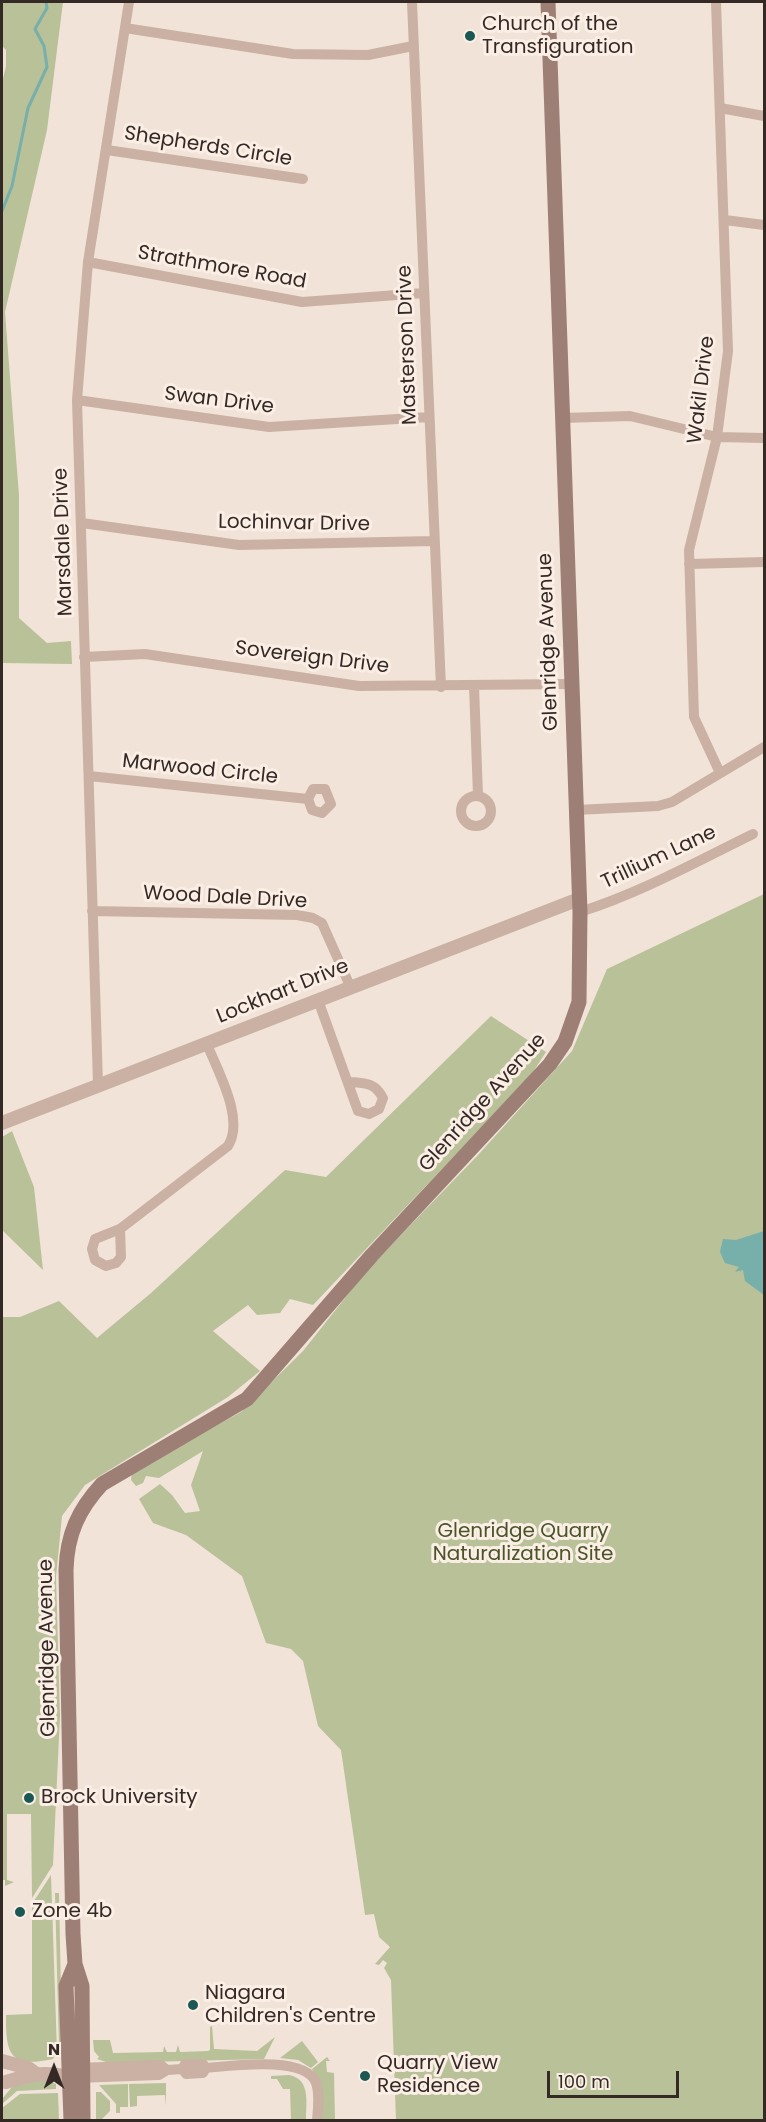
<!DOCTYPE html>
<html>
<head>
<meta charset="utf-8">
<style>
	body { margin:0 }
	#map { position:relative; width:766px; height:2122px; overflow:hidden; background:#f2e3d9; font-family:Poppins,sans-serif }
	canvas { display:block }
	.frame { position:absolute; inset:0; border:3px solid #352926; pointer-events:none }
	.north { position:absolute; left:24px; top:2038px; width:60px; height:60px; -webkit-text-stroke:4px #faeee5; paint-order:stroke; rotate:0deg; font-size:16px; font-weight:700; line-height:24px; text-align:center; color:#352926 }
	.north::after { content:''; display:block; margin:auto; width:21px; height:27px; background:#352926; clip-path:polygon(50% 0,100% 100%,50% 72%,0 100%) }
	.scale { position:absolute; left:547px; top:2071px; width:132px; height:27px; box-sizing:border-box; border:3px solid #352926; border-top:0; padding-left:8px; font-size:18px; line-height:21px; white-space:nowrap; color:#352926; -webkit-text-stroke:4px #faeee5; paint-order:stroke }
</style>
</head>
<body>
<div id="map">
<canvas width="766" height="2122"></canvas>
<div class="frame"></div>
<div class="north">N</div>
<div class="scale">100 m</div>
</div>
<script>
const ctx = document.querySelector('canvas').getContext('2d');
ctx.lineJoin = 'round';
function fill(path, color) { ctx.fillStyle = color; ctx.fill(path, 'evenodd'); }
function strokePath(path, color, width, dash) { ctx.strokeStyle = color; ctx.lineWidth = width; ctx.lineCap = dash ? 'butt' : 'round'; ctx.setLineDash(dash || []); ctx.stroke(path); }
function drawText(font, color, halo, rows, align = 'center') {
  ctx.font = font + ' Poppins,sans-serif'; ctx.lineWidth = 6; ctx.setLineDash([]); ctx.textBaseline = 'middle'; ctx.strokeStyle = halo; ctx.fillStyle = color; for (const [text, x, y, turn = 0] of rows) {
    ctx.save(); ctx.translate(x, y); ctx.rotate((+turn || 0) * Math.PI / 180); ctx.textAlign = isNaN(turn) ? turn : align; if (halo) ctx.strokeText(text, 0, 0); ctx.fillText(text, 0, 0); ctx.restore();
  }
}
fill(new Path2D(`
	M2,2H63L47,130L5,312L19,496V618L47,643L71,641L72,664L2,663V83L6,66V50L2,46Z
	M764,894V2120H396L391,1980L384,1968L387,1963L383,1960L379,1965L375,1964L390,1947L379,1937L374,1914L365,1915L341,1750L318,1726L303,1661L291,1649L266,1643L242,1576L186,1535L153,1523L139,1499L160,1484L172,1495L185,1513L200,1511L191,1485L203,1451L159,1478L146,1476L143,1483L136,1486L131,1480L132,1471L241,1412L303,1351L368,1269L478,1155L572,1051L607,969Z
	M491,1016L546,1052L531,1075L313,1305L290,1299L280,1313L257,1315L248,1305L213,1331L260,1371L228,1397L85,1485L62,1516L56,1577L60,1716L53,1865L32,1898L31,1814H7V1880L14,1882L5,1886V1880H2V1317H20L59,1301L97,1338L151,1293L285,1170L326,1177Z
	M12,1131L34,1187L43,1270L2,1230V1137Z
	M51,1875L57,2052L53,2059C8,2069 6,2052 6,2015L32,2014V1904Z
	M55,1893H59L62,2043V2048H59Z
	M212,2026L214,2049L257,2051L275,2037L264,2059L109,2063L97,2059L99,2057L94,2051L93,2040H110L113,2053L163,2052L164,2046L167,2052H176L178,2045L180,2052L208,2051L210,2050V2027Z
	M302,2041L318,2062L311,2068L298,2060L280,2058Z
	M327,2057L330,2061H326L327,2072L334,2073L335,2120H322V2088L312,2069Z
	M289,2075C311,2079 306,2103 306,2120H291L290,2089H283L277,2079H271V2076Z
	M24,2081H49L56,2084V2089L17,2091L2,2104V2099L12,2087Z
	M166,2083V2106L165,2095L137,2096V2106L130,2107L129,2084Z
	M128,2084V2107H120V2113H116V2104L99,2085Z
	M96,2092H101L110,2101V2111L101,2120H96Z
	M58,2093L59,2120H2V2108L20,2094Z`), '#b8c198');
fill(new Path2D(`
	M764,1231V1295L745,1281L743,1270L735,1272L739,1267L725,1263L720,1252L723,1239L736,1240Z`), '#77afab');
strokePath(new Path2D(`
	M2,211L12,186L28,108L47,67L44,46L35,29L47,8L46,2`), '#77afab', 3);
strokePath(new Path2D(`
	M412,2L441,687
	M716,2L728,351L717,437L689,550L694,717L720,773
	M125,28L293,54L368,55L413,46
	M720,108L764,116
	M107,150L303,179
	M725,220L764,225
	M88,262L302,302L424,293
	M77,400L269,427L429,417
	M562,418L630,416L717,437L764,438
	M82,523L239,545L434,541
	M689,564L764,562
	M84,657L145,654L359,686L571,684
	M474,686L478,796
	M89,776L308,799L313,789H325L331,804L322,813L312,810L308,799
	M461 811a15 15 0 1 1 30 0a15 15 0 1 1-30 0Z
	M576,810L658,806L672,802L764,747
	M92,911L297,915L313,918L322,923L350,986
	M580,912C640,893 696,862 753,834
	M318,1000L358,1111L369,1114L379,1109L383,1098C375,1083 366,1083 349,1082
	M98,1085L77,400L88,262L129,2
	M120,1229L121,1257L116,1263L106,1266L95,1260L92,1249L95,1239L120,1229L228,1146C245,1119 218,1072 207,1044
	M76,2068L161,2065L167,2070L182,2069L186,2074L203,2073L206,2068C230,2066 306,2055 316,2083C320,2094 318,2109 317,2120
	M182,2069L185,2064H203L206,2068
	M76,2078L159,2075L167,2070`), '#cab1a4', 10);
strokePath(new Path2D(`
	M2,1123L579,899
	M2,2061L28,2068L35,2073
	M6,2082C30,2075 46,2070 70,2078`), '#cab1a4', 14);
strokePath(new Path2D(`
	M71,2120L66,1986L75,1964
	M83,2120L82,1986L75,1964L73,1934L66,1570C67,1535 78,1510 102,1484L247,1399L372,1255L550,1064L565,1042L579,1002L580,912L548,2`), '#9e7f76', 15);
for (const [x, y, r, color] of [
	[470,36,6,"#1b5854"],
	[29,1798,6,"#1b5854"],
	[20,1912,6,"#1b5854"],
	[193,2005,6,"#1b5854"],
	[365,2076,6,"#1b5854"]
]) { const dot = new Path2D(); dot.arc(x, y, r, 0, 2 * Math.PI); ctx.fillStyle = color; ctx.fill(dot); strokePath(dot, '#faeee5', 2); }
drawText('20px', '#352926', '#faeee5', [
	["Church of the",482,25],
	["Transfiguration",482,48],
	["Brock University",41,1798],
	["Zone 4b",32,1912],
	["Niagara",205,1994],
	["Children's Centre",205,2017],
	["Quarry View",377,2064],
	["Residence",377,2087]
], 'left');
drawText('20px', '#352926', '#faeee5', [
	["Shepherds Circle",208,147,9],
	["Strathmore Road",222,268,10],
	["Masterson Drive",408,345,-92],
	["Wakil Drive",702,390,-83],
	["Swan Drive",219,401,7],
	["Lochinvar Drive",294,524,1],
	["Marsdale Drive",64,542,-92],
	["Glenridge Avenue",549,642,-92],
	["Sovereign Drive",312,658,7],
	["Marwood Circle",200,770,6],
	["Trillium Lane",659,858,-25],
	["Wood Dale Drive",225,898,3],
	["Lockhart Drive",283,992,-22],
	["Glenridge Avenue",483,1103,-48],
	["Glenridge Avenue",48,1648,-91]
]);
drawText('20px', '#4a5429', '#faeee5', [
	["Glenridge Quarry",523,1532],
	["Naturalization Site",523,1555]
]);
</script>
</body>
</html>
